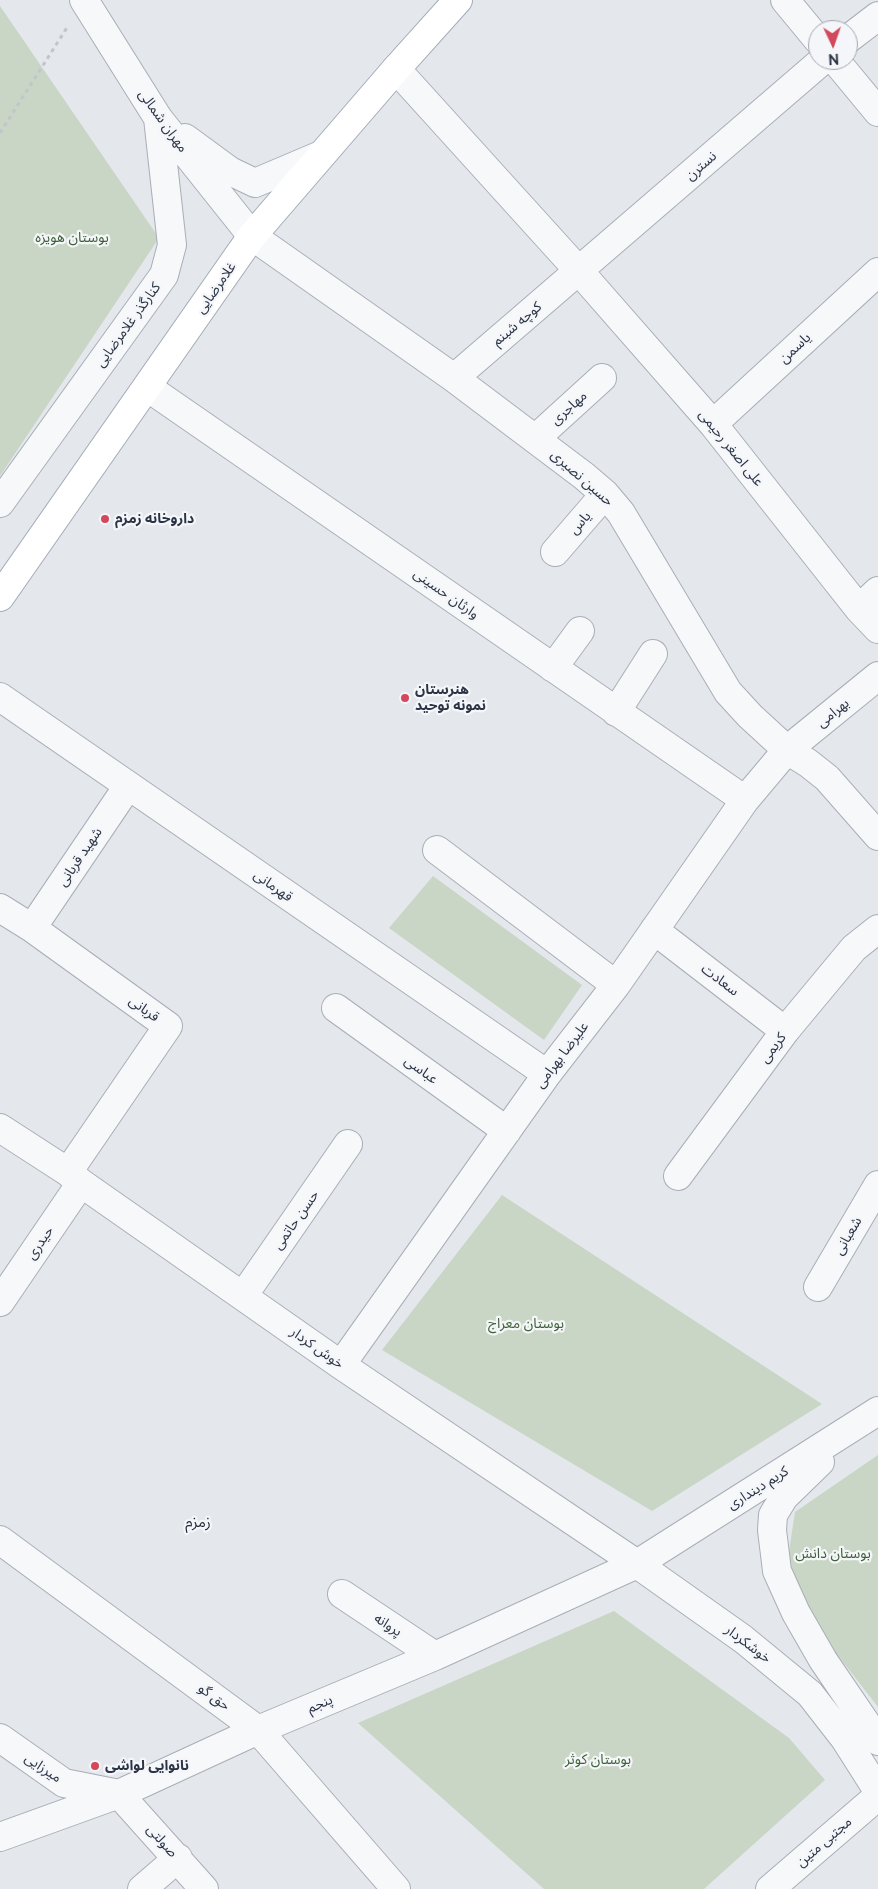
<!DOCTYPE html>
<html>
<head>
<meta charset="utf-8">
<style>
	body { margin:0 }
	#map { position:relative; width:878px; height:1889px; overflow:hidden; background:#e4e7ec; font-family:Raleway,sans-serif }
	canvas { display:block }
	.north { position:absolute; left:808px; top:20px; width:50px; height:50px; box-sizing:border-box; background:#f4f6f9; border:1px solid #a4a8b1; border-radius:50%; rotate:177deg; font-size:14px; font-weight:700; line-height:20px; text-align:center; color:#2b3445 }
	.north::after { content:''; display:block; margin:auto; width:18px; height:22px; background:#d1495b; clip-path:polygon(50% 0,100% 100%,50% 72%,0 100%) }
</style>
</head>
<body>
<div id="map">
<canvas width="878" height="1889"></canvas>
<div class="north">N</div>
</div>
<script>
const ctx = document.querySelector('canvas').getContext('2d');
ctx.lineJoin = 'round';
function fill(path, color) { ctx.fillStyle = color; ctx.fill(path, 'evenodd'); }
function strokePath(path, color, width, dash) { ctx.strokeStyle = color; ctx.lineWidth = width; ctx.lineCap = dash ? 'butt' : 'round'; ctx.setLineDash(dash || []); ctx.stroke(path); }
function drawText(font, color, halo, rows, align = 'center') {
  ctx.font = font + ' Raleway,"Noto Sans Arabic",sans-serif'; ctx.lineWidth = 4.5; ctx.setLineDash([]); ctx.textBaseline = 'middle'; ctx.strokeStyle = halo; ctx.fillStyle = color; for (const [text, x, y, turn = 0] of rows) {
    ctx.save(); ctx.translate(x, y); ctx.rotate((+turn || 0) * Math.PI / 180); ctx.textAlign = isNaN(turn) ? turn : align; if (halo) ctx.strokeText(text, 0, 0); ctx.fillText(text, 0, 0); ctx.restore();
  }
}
fill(new Path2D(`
	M0,6L159,238L0,476Z
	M433,876L582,985L544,1040L389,928Z
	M502,1195L822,1404L652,1511L382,1350Z
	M878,1455V1707L811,1621L788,1558L795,1512Z
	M614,1611L789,1738L825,1780L704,1889H544L358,1723Z`), '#c9d6c5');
const minor = new Path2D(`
	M84,0L158,118L252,236L454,378L584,476L605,494L621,513L728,692L750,716L787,750L808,763L827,778L878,836
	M785,0L818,40
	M848,39L878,16
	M835,60L878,112
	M396,69L579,271L713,424L859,609L878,629
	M185,138L230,171L255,183L321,155
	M454,378L823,60
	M147,387L745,800
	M713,424L878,272
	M535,439L602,378
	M0,503L164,275L172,245L158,118
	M555,552L605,494
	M859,609L878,591
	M553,668L580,631
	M0,697L547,1074
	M616,712L653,654
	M437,850L616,985
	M0,908L32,928L168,1026L68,1172
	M32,928L128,786
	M654,930L785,1031
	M336,1008L507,1131
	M0,1128L68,1172L81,1183L341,1365L637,1564L743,1639L810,1694L845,1739L878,1791
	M678,1176L785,1031L854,948L878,929
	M818,1287L878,1185
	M243,1296L348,1144
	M0,1302L81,1183
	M341,1365L547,1074L616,985L745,800L787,750L878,676
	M820,1462L784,1497L773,1515L772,1530L777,1571L796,1613L823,1660L878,1741
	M0,1540L258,1730L396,1889
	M342,1594L435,1656
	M0,1738L64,1783L119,1794L204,1889
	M0,1837L119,1794L258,1730L435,1656L637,1564L878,1411
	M142,1889L178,1858
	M770,1889L878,1796`);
const major = new Path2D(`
	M0,597L252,236L396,69L458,0`);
strokePath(minor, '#a9aeb7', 30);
strokePath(major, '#a3abb8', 30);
strokePath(new Path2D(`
	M0,133L68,26`), '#c2c5cb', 3, [4, 4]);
strokePath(minor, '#f7f8fa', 28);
strokePath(major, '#fff', 28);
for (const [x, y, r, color] of [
	[105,519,5,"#d1495b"],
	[405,698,5,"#d1495b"],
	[95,1766,5,"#d1495b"]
]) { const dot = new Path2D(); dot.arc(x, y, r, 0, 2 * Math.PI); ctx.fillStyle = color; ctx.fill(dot); strokePath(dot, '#f4f6f9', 2); }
drawText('14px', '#2b3445', '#f4f6f9', [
	["مهران شمالی",163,121,54],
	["نسترن",701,166,-41],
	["غلامرضایی",216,288,-55],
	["کوچه شبنم",517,324,-40],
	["کنارگذر غلامرضایی",128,325,-54],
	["یاسمن",795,348,-43],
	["مهاجری",569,408,-42],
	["علی اصغر رحیمی",731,448,51],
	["حسین نصیری",582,478,41],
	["یاس",580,523,-49],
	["وارثان حسینی",446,594,35],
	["بهرامی",833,713,-39],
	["شهید قربانی",80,857,-56],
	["قهرمانی",273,886,35],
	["سعادت",720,980,37],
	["قربانی",144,1009,36],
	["کریمی",773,1048,-53],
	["علیرضا بهرامی",562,1055,-53],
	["عباسی",421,1070,36],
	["حسن حاتمی",296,1220,-55],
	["شعبانی",848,1236,-60],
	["حیدری",40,1243,-56],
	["خوش کردار",317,1348,35],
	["کریم دینداری",758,1488,-32],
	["پروانه",388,1625,33],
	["خوشکردار",748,1644,37],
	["حق گو",214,1697,36],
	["پنجم",320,1704,-23],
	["میرزایی",43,1768,34],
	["صولتی",162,1841,48],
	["مجتبی متین",824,1842,-41]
]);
drawText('14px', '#3f6138', '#f4f6f9', [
	["بوستان هویزه",72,238],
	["بوستان معراج",526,1324],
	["بوستان دانش",833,1554],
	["بوستان کوثر",598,1760]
]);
drawText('bold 14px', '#2b3445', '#f4f6f9', [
	["داروخانه زمزم",115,519],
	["هنرستان",415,690],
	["نمونه توحید",415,706],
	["نانوایی لواشی",105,1766]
], 'left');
drawText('15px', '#1d2536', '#f4f6f9', [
	["زمزم",198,1522]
]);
</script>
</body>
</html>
